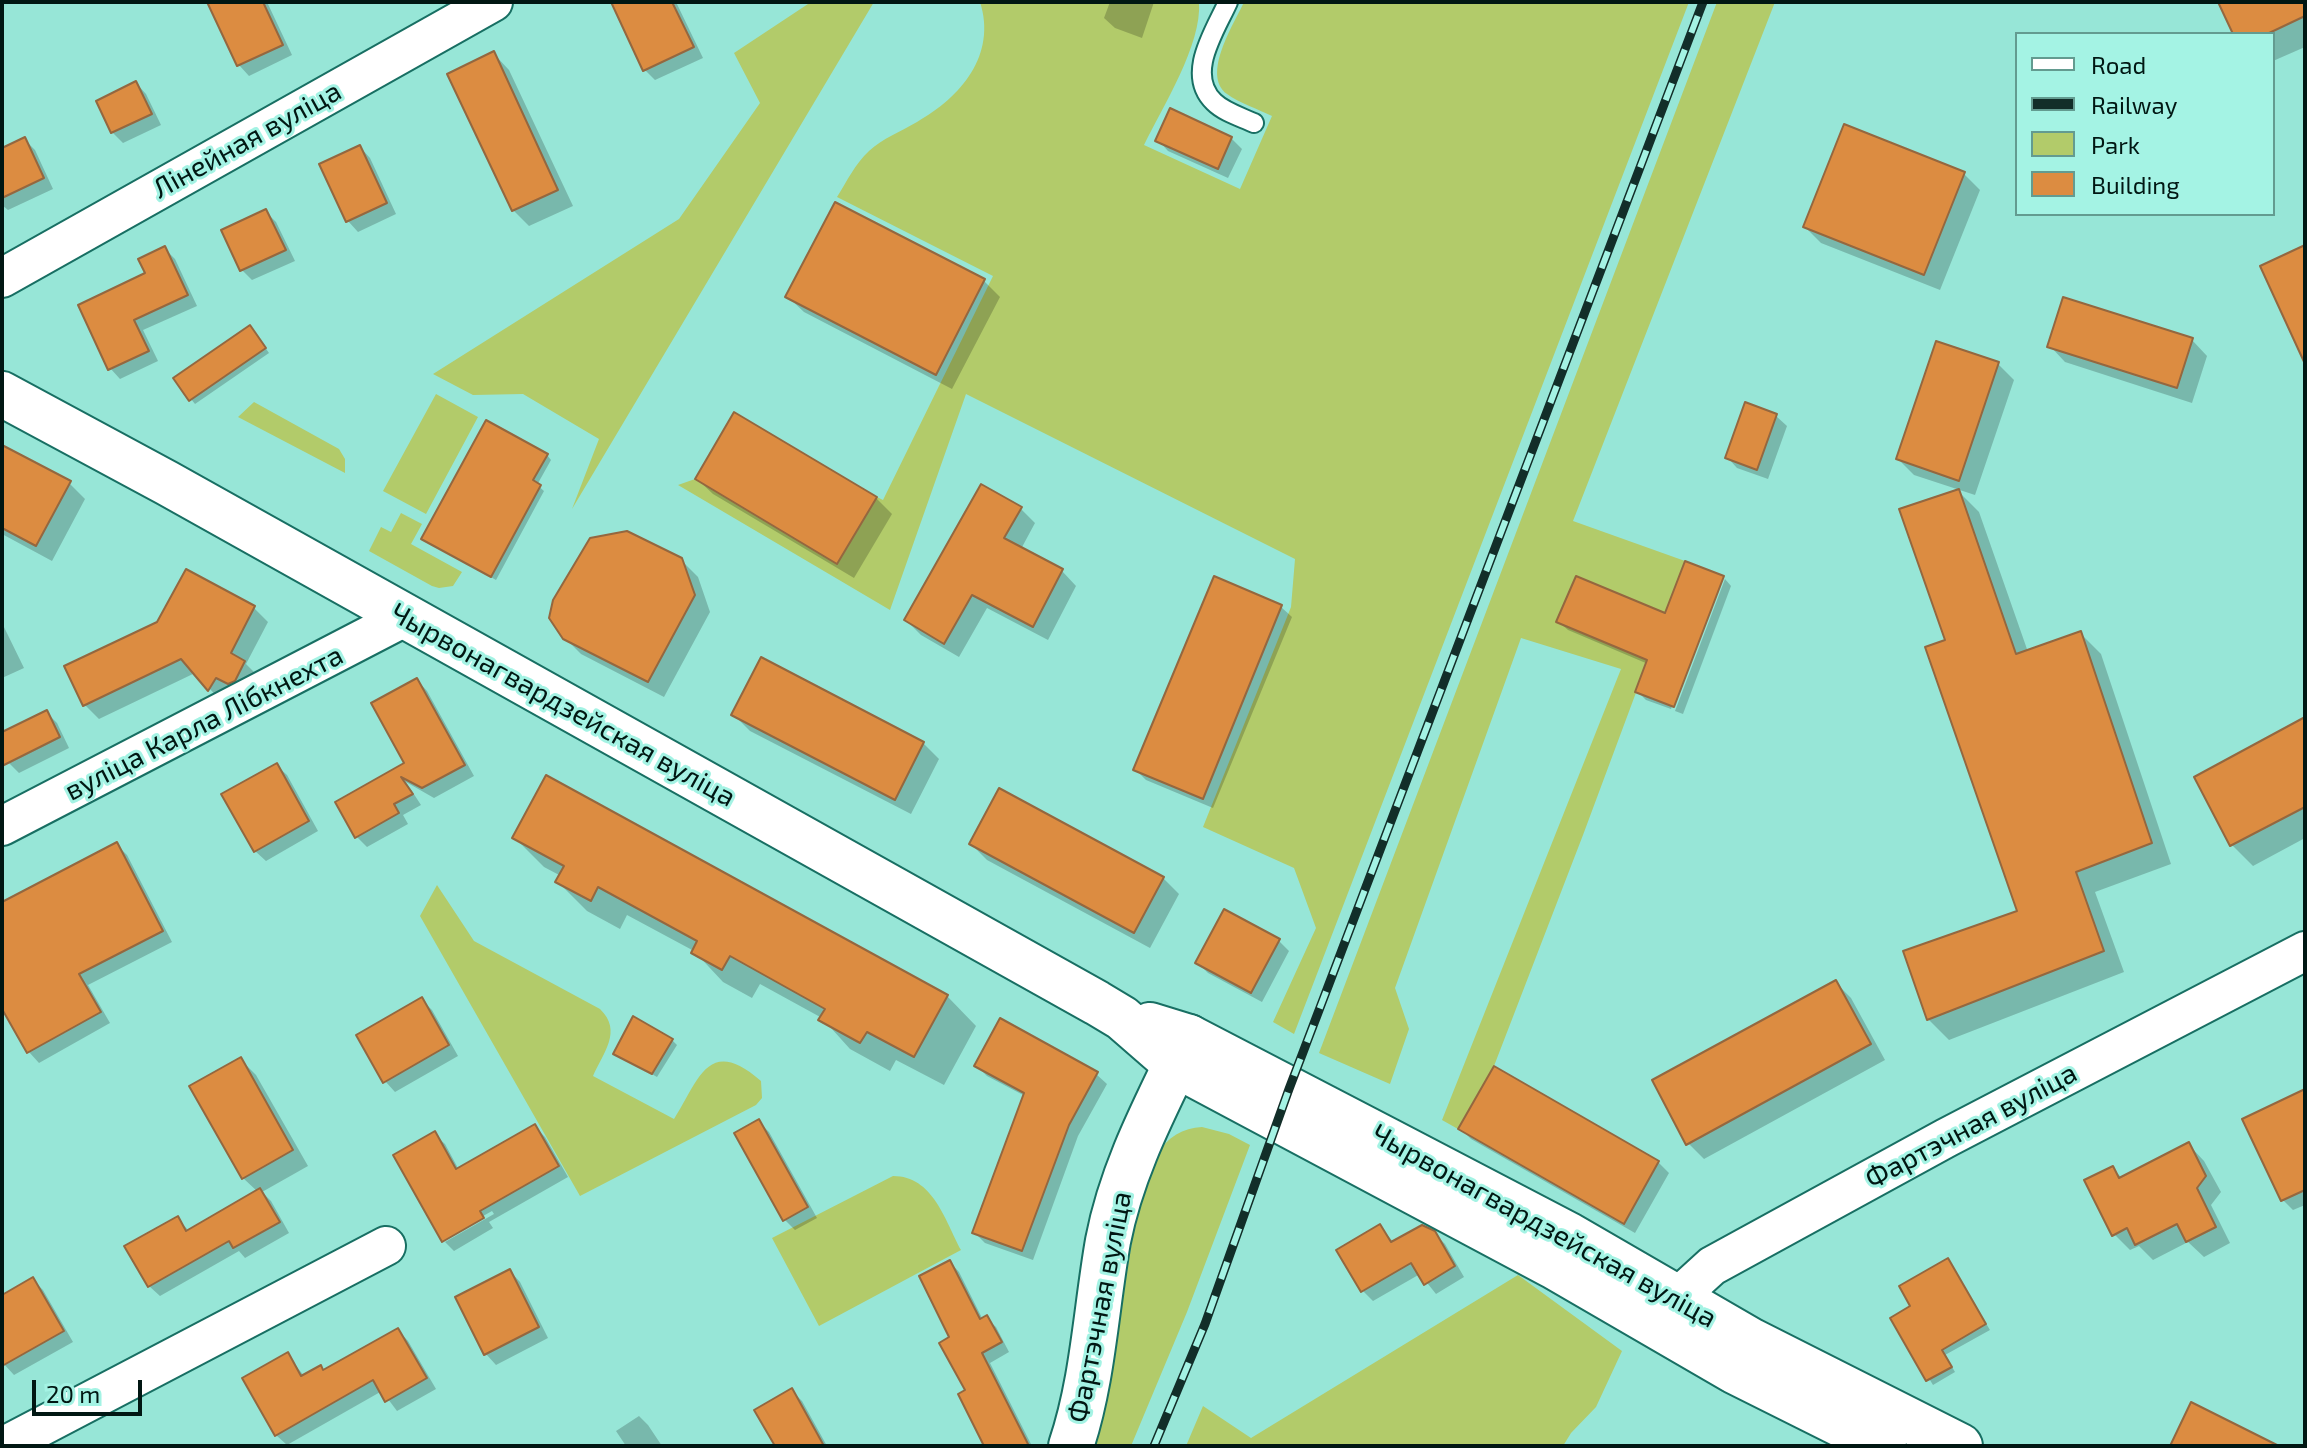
<!DOCTYPE html>
<html>
<head>
<meta charset="utf-8">
<style>
	body { margin:0 }
	#map { position:relative; width:2307px; height:1448px; overflow:hidden; background:#97e6d7; font-family:"Exo 2",sans-serif }
	canvas { display:block }
	.frame { position:absolute; inset:0; border:4px solid #011713; pointer-events:none }
	.legend { position:absolute; left:2015px; top:32px; width:260px; height:184px; box-sizing:border-box; background:#a4f3e4; border:2px solid #639b90; margin:0; padding:10px 14px; list-style:none; font-size:24px; color:#011713 }
	.legend li { display:flex; align-items:center; gap:16px; height:40px }
	.legend b { width:40px; border:2px solid #639b90 }
	.scale { position:absolute; left:32px; top:1380px; width:110px; height:36px; box-sizing:border-box; border:4px solid #011713; border-top:0; padding-left:10px; font-size:24px; line-height:28px; white-space:nowrap; color:#011713; -webkit-text-stroke:6px #a4f3e4; paint-order:stroke }
</style>
</head>
<body>
<div id="map">
<canvas width="2307" height="1448"></canvas>
<div class="frame"></div>
<ul class="legend">
<li><b style="height:10px;background:#fff"></b>Road</li>
<li><b style="height:10px;background:#122e29"></b>Railway</li>
<li><b style="height:22px;background:#b2cb6a"></b>Park</li>
<li><b style="height:22px;background:#dc8c41"></b>Building</li>
</ul>
<div class="scale">20 m</div>
</div>
<script>
const ctx = document.querySelector('canvas').getContext('2d');
ctx.lineJoin = 'round';
function fill(path, color) { ctx.fillStyle = color; ctx.fill(path, 'evenodd'); }
function strokePath(path, color, width, dash) { ctx.strokeStyle = color; ctx.lineWidth = width; ctx.lineCap = dash ? 'butt' : 'round'; ctx.setLineDash(dash || []); ctx.stroke(path); }
function drawText(font, color, halo, rows, align = 'center') {
  ctx.font = font + ' "Exo 2",sans-serif'; ctx.lineWidth = 6; ctx.setLineDash([]); ctx.textBaseline = 'middle'; ctx.strokeStyle = halo; ctx.fillStyle = color; for (const [text, x, y, turn = 0] of rows) {
    ctx.save(); ctx.translate(x, y); ctx.rotate((+turn || 0) * Math.PI / 180); ctx.textAlign = isNaN(turn) ? turn : align; if (halo) ctx.strokeText(text, 0, 0); ctx.fillText(text, 0, 0); ctx.restore();
  }
}
fill(new Path2D(`
	M811,2H874L572,509L599,439L523,394L473,395L433,374L679,219L760,103L734,53Z
	M980,2H1199C1202,45 1163,106 1144,145L1240,189L1272,116C1258,109 1239,103 1227,94C1201,75 1234,24 1244,2H1689L1294,1034L1273,1022L1316,928L1294,868L1203,827L1291,607L1295,559L966,394L890,610L678,485L695,479L837,564L877,497L883,500L993,276L837,197C847,181 855,164 869,151C883,138 900,132 917,122C961,97 997,55 980,2Z
	M1717,2H1775L1573,521L1685,561L1583,835L1494,1066L1458,1129L1442,1120L1621,669L1521,638L1395,988L1409,1029L1390,1084L1319,1053Z
	M436,394L478,417L426,514L383,491Z
	M254,402L339,449L345,459V473L238,417Z
	M401,513L422,524L411,544L462,572L453,586L439,588L432,586L369,551L381,527L391,532Z
	M437,885L474,941L600,1009C623,1031 603,1053 593,1076L674,1119C699,1080 708,1035 761,1081L762,1098L756,1105L580,1196L420,916Z
	M1202,1127L1229,1134L1250,1145L1187,1312L1131,1446H1092C1107,1393 1116,1339 1125,1285C1132,1245 1138,1189 1158,1154C1167,1137 1183,1128 1202,1127Z
	M893,1176C933,1176 945,1220 961,1250L819,1326L772,1238Z
	M1518,1275L1622,1351L1596,1407L1571,1433L1563,1446H1186L1203,1406L1251,1438Z`), '#b2cb6a');
fill(new Path2D(`
	M219,2H267L292,55L249,76L239,65Z
	M613,2H676L703,58L655,80L645,70Z
	M1110,2H1154L1142,38L1115,28L1104,18Z
	M2221,2H2305V47L2273,61V34H2235Z
	M494,54L509,70L573,206L529,226L513,210Z
	M136,83L146,94L161,125L123,143L112,132Z
	M1231,138L1242,149L1228,178L1168,151L1158,140Z
	M25,140L35,150L53,189L8,210L2,205V151Z
	M360,147L370,158L396,214L358,232L348,221L322,165Z
	M1964,174L1980,190L1940,290L1821,243L1805,227Z
	M836,204L984,281L1000,297L952,389L804,312L788,297Z
	M266,212L276,222L295,261L252,280L242,270Z
	M164,248L175,259L197,306L143,330L158,361L120,379L110,368L148,274Z
	M255,333L269,353L195,404L191,399Z
	M2192,340L2207,356L2192,403L2065,362L2050,346Z
	M1998,364L2014,380L1975,495L1914,475L1898,459Z
	M1776,416L1787,426L1768,479L1737,468L1727,457Z
	M2,447L69,483L85,499L52,561L2,534Z
	M547,455L551,460L537,485L544,491L496,580L424,539Z
	M697,479L876,498L892,514L854,578L713,494Z
	M1958,491L1979,512L2028,652L2080,633L2101,654L2171,864L2095,892L2124,972L1949,1040L1928,1019L2019,912L1947,641Z
	M1021,509L1035,523L1021,549L1062,571L1076,586L1048,640L987,608L959,657L921,635L906,620Z
	M681,560L698,577L710,612L664,697L581,654L565,638Z
	M1723,577L1724,579H1720L1671,709L1646,700L1637,691L1648,664L1568,630L1559,622L1666,616Z
	M1725,579L1731,586L1683,714L1675,711Z
	M1281,607L1292,617L1213,808L1146,780L1136,770Z
	M254,608L268,622L246,664L258,676L223,703L195,673L99,719L85,705L67,667Z
	M2,623L24,668L2,678Z
	M417,680L427,691L474,776L434,798L406,782L421,805L403,815L408,824L367,847L356,836L407,764Z
	M46,712L57,723L69,748L19,773L8,762L2,749V734Z
	M734,715L923,743L939,759L911,814L750,731Z
	M2305,719V838L2253,866L2232,845L2196,777Z
	M276,765L287,775L318,831L266,861L255,851Z
	M514,837L947,996L976,1026L944,1085L896,1060L890,1071L850,1049L822,1018L760,984L752,998L723,982L694,951L627,915L620,929L587,911L557,881L561,876L544,867Z
	M971,844L1163,878L1179,894L1150,948L987,860Z
	M117,845L127,855L172,942L88,985L110,1023L39,1063L29,1052L2,1004V902Z
	M1279,941L1289,951L1262,1002L1208,973L1197,962Z
	M1835,982L1851,998L1885,1060L1704,1159L1688,1143Z
	M422,1000L432,1010L458,1056L395,1092L385,1081Z
	M672,1040L677,1045L657,1077L615,1053Z
	M240,1059L256,1075L308,1166L262,1192L271,1201L289,1233L245,1258L239,1251L160,1296L149,1286L177,1218L190,1232L258,1192L243,1178Z
	M977,1066L1096,1074L1107,1084L1078,1136L1033,1260L985,1243L974,1232L1025,1096L987,1076Z
	M1495,1069L1658,1162L1669,1173L1635,1233L1471,1139L1461,1129Z
	M2305,1091V1205L2293,1210L2283,1200Z
	M759,1122L769,1132L817,1218L795,1230L785,1220Z
	M535,1127L545,1137L568,1177L489,1222L493,1228L454,1251L445,1242L494,1214L492,1211L444,1238L434,1134L445,1144L459,1170Z
	M2189,1145L2204,1161L2221,1192L2211,1205L2230,1243L2204,1257L2188,1242L2153,1260L2139,1246L2130,1250L2114,1234L2112,1168L2123,1179Z
	M1380,1226L1394,1243L1434,1233L1445,1244L1464,1277L1436,1294L1420,1274L1373,1301L1363,1291Z
	M1948,1260L1990,1330L1945,1355L1955,1372L1933,1385L1892,1318L1913,1306Z
	M950,1262L959,1272L983,1320L986,1318L996,1327L1009,1352L990,1363L1032,1446H986L952,1337Z
	M510,1271L520,1282L548,1338L496,1365L486,1354L458,1298Z
	M33,1280L43,1290L73,1342L14,1375L2,1362V1297Z
	M398,1330L408,1341L436,1389L397,1411L382,1391L287,1445L276,1435L287,1354L304,1376L324,1372Z
	M792,1391L802,1401L827,1446H777Z
	M639,1416L648,1425L662,1446H626L616,1431Z`), '#0003');
const building = new Path2D(`
	M207,2H263L283,45L237,66Z
	M611,2H672L694,47L643,71Z
	M2218,2H2305V16L2267,34H2233Z
	M494,51L558,190L512,211L447,74Z
	M136,81L152,114L111,133L96,101Z
	M1170,108L1232,137L1218,169L1155,141Z
	M1844,124L1965,172L1924,275L1803,227Z
	M25,137L44,178L2,198V148Z
	M360,145L387,203L346,222L319,164Z
	M835,202L985,279L936,375L785,297Z
	M266,209L286,250L240,271L221,230Z
	M2305,245V364L2260,266Z
	M165,246L188,295L134,320L149,351L108,370L78,305L145,273L138,259Z
	M2063,297L2193,338L2177,388L2047,347Z
	M250,325L266,348L189,401L173,378Z
	M1936,341L1999,362L1959,481L1896,459Z
	M1745,402L1777,414L1757,470L1725,458Z
	M734,412L877,497L837,564L695,479Z
	M486,420L548,454L533,480L541,485L491,577L421,539Z
	M2,445L71,481L36,546L2,528Z
	M981,484L1022,507L1004,538L1063,569L1033,627L972,595L944,644L904,620Z
	M1959,489L2016,654L2081,631L2152,843L2076,872L2104,951L1927,1020L1903,951L2017,911L1925,647L1945,640L1899,509Z
	M627,531L682,558L695,595L648,682L563,639L549,618L553,600L590,538Z
	M1685,561L1724,576L1674,707L1635,692L1647,660L1556,622L1576,576L1665,613Z
	M186,569L255,606L231,653L245,661L235,681L228,684L216,678L208,691L181,659L83,706L64,666L157,622Z
	M1214,576L1282,605L1203,799L1133,770Z
	M761,657L924,742L895,800L731,715Z
	M417,678L465,765L422,788L401,777L413,794L394,804L399,813L355,838L335,802L404,763L371,703Z
	M47,710L60,737L2,766V732Z
	M2305,717V807L2230,846L2194,777Z
	M277,763L309,821L254,852L221,794Z
	M546,775L948,995L914,1057L867,1032L860,1043L818,1020L825,1009L730,956L722,970L691,953L697,941L598,887L591,901L555,882L564,866L512,838Z
	M999,788L1164,877L1134,933L969,844Z
	M117,842L163,931L79,974L101,1012L27,1053L2,1009V902Z
	M1224,909L1280,939L1251,993L1195,963Z
	M1836,980L1871,1044L1686,1145L1652,1080Z
	M422,997L449,1045L383,1083L356,1035Z
	M633,1016L673,1039L652,1074L613,1054Z
	M1000,1018L1098,1072L1069,1125L1022,1251L972,1233L1024,1093L974,1066Z
	M241,1057L293,1150L242,1179L189,1086Z
	M1494,1066L1659,1161L1624,1224L1458,1129Z
	M2305,1089V1190L2281,1201L2242,1119Z
	M759,1119L808,1207L783,1221L734,1133Z
	M535,1124L559,1166L480,1211L484,1218L442,1242L393,1155L435,1131L456,1169Z
	M2189,1142L2206,1176L2197,1188L2216,1227L2186,1242L2177,1224L2135,1245L2127,1228L2112,1236L2084,1180L2113,1166L2119,1178Z
	M260,1188L280,1222L233,1248L229,1241L148,1287L124,1246L178,1216L186,1231Z
	M1380,1224L1391,1242L1422,1225L1435,1231L1455,1266L1424,1285L1411,1263L1361,1292L1336,1250Z
	M1948,1258L1986,1324L1942,1350L1952,1367L1926,1381L1890,1318L1910,1306L1899,1286Z
	M950,1260L980,1319L987,1315L1002,1342L982,1353L1029,1446H984L958,1394L965,1390L939,1343L949,1337L919,1276Z
	M510,1269L539,1327L484,1355L455,1297Z
	M33,1277L64,1331L2,1366V1295Z
	M398,1328L427,1378L385,1402L373,1380L275,1436L242,1378L288,1352L301,1376L321,1365L323,1370Z
	M792,1388L824,1446H775L754,1410Z
	M2191,1402L2279,1446H2170Z`);
fill(building, '#dc8c41');
strokePath(building, '#94673f', 2);
const service = new Path2D(`
	M1228,2C1215,31 1185,74 1214,102C1224,112 1241,117 1254,123`);
const minor = new Path2D(`
	M2,278L493,2
	M2,826L405,617
	M1663,1320L1678,1297L1712,1266L1946,1138L2305,951
	M4,1446L386,1246`);
const tertiary = new Path2D(`
	M1071,1446C1093,1381 1096,1309 1108,1241C1122,1168 1157,1104 1189,1037`);
const secondary = new Path2D(`
	M2,394L167,483L1097,1003L1122,1018L1176,1065L1553,1266L1734,1371L1884,1446
	M1150,1025L1189,1037L1389,1141L1569,1235L1752,1341L1960,1446`);
strokePath(service, '#186f63', 22);
strokePath(minor, '#186f63', 42);
strokePath(tertiary, '#186f63', 48);
strokePath(secondary, '#186f63', 48);
strokePath(service, '#fff', 18);
strokePath(minor, '#fff', 38);
strokePath(tertiary, '#fff', 44);
strokePath(secondary, '#fff', 44);
const rail = new Path2D(`
	M1154,1446L1205,1324L1289,1089L1703,2`);
strokePath(rail, '#122e29', 9);
strokePath(rail, '#a4f3e4', 6, [18]);
drawText('28px', '#011713', '#a4f3e4', [
	["Лінейная вуліца",247,140,-29],
	["Чырвонагвардзейская вуліца",563,705,29],
	["вуліца Карла Лібкнехта",204,723,-27],
	["Фартэчная вуліца",1971,1126,-28],
	["Чырвонагвардзейская вуліца",1544,1226,29],
	["Фартэчная вуліца",1100,1307,-79]
]);
</script>
</body>
</html>
